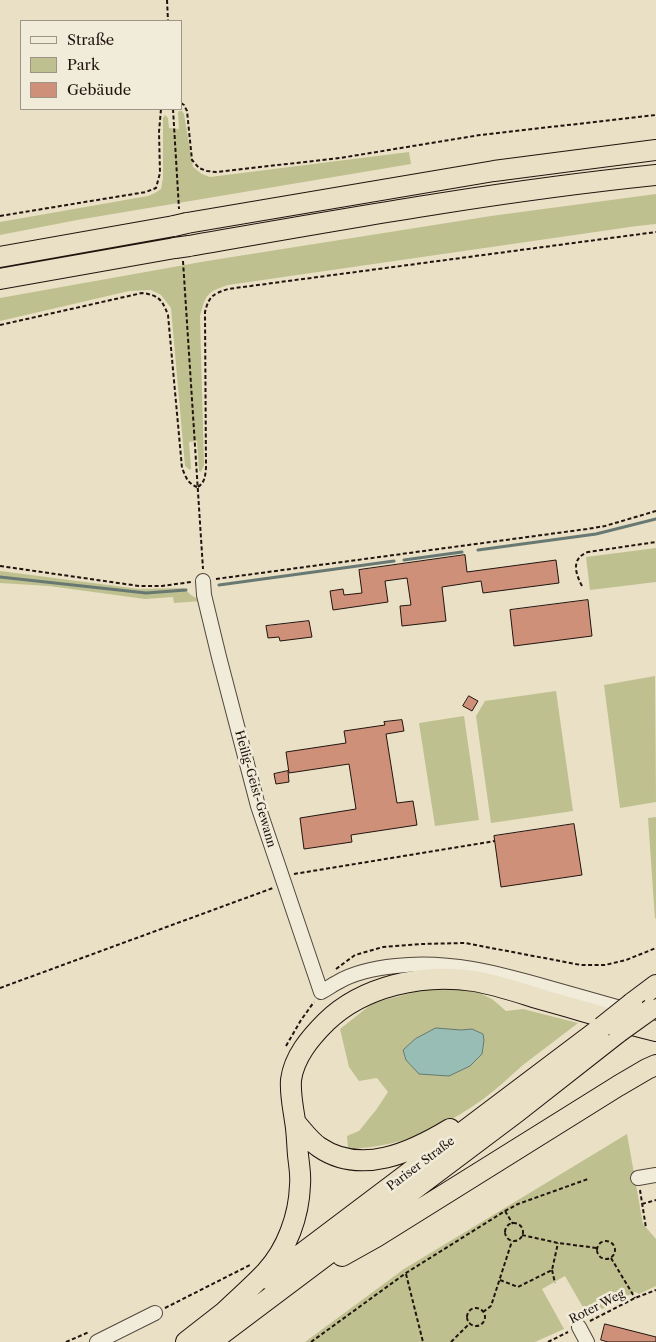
<!DOCTYPE html>
<html>
<head>
<meta charset="utf-8">
<style>
	body { margin:0 }
	#map { position:relative; width:656px; height:1342px; overflow:hidden; background:#eae0c5; font-family:"Libre Caslon Text",serif }
	canvas { display:block }
	.legend { position:absolute; left:20px; top:20px; width:162px; height:90px; box-sizing:border-box; background:#f1ebd9; border:1px solid #9e9588; margin:0; padding:6px 9px; list-style:none; font-size:15px; color:#21140f }
	.legend li { display:flex; align-items:center; gap:10px; height:25px }
	.legend b { width:25px; border:1px solid #9e9588 }
</style>
</head>
<body>
<div id="map">
<canvas width="656" height="1342"></canvas>
<ul class="legend">
<li><b style="height:6px;background:#f1ebd9"></b>Straße</li>
<li><b style="height:14px;background:#bfc08f"></b>Park</li>
<li><b style="height:14px;background:#ce9079"></b>Gebäude</li>
</ul>
</div>
<script>
const ctx = document.querySelector('canvas').getContext('2d');
ctx.lineJoin = 'round';
function fill(path, color) { ctx.fillStyle = color; ctx.fill(path, 'evenodd'); }
function strokePath(path, color, width, dash) { ctx.strokeStyle = color; ctx.lineWidth = width; ctx.lineCap = dash ? 'butt' : 'round'; ctx.setLineDash(dash || []); ctx.stroke(path); }
function drawText(font, color, halo, rows, align = 'center') {
  ctx.font = font + ' "Libre Caslon Text",serif'; ctx.lineWidth = 5; ctx.setLineDash([]); ctx.textBaseline = 'middle'; ctx.strokeStyle = halo; ctx.fillStyle = color; for (const [text, x, y, turn = 0] of rows) {
    ctx.save(); ctx.translate(x, y); ctx.rotate((+turn || 0) * Math.PI / 180); ctx.textAlign = isNaN(turn) ? turn : align; if (halo) ctx.strokeText(text, 0, 0); ctx.fillText(text, 0, 0); ctx.restore();
  }
}
fill(new Path2D(`
	M179,111H182L184,114L193,167L202,174L210,177L409,152L411,164L77,220L0,235V222L148,196L155,193L161,189L163,178V118L165,115L168,118L169,128L179,129L178,113Z
	M656,194V224L637,226L228,285C207,292 206,294 200,316L204,465L201,472L199,471L197,441L189,442L191,468L190,470L185,466L171,308L161,295L151,290L129,291L0,321V298L207,261L491,216Z
	M656,548V582L590,590L586,557Z
	M0,571L139,589L184,588L191,595L201,601L174,603L173,597L145,599L49,586L0,583Z
	M655,676L656,802L620,808L604,685Z
	M556,691L573,811L491,823L476,716L485,701Z
	M464,716L479,820L435,826L419,723Z
	M656,817V918L655,919L648,818Z
	M430,988L471,989L492,999L506,1011L523,1009L578,1023C560,1037 541,1051 523,1065C508,1078 493,1093 476,1104C440,1129 392,1150 348,1148L347,1136L359,1131L376,1110L388,1092L377,1078L359,1081L349,1067L340,1029L373,1003Z
	M627,1134L643,1224L656,1239V1286L639,1294L635,1292L588,1316L565,1276L542,1289L564,1329L535,1342H305L404,1269Z`), '#bfc08f');
const water = new Path2D(`
	M436,1028L461,1030L472,1029L483,1034L484,1040L482,1054L470,1066L449,1076L419,1074L406,1060L403,1050L415,1039Z`);
fill(water, '#98bdb5');
strokePath(water, '#687973', 1);
strokePath(new Path2D(`
	M478,550L596,534L656,519
	M404,560L462,552
	M0,577L146,593L186,590
	M219,585L394,561`), '#687973', 3);
const building = new Path2D(`
	M465,555L467,572L556,560L559,583L483,593L481,581L442,587L446,621L402,626L400,606L411,605L407,578L385,581L388,602L333,610L330,591L343,589L344,595L362,593L359,570Z
	M588,600L592,636L514,646L510,610Z
	M309,621L312,637L280,641L279,637L268,638L266,626Z
	M469,696L478,701L472,711L463,706Z
	M402,720L404,731L386,734L397,803L413,801L417,825L351,835L352,842L304,849L300,818L356,809L349,764L289,773L286,752L346,743L344,731L385,725L384,722Z
	M288,771L289,782L276,784L274,774Z
	M574,824L582,875L501,887L494,836Z
	M605,1324L656,1337V1342H608L601,1340Z`);
fill(building, '#ce9079');
strokePath(building, '#21140f', 1);
const minor = new Path2D(`
	M203,581L204,595L219,657L258,806L321,992C327,989 332,985 338,982C355,972 376,968 396,966C449,960 496,973 546,987C575,995 603,1003 631,1011
	M638,1178L656,1175
	M579,1327L587,1342
	M97,1342L155,1313`);
const highway = new Path2D(`
	M187,223L494,171L656,150
	M189,246C344,219 499,191 656,175
	M0,257L174,226
	M0,279L175,248
	M632,1003L656,985
	M295,1122C303,1131 310,1141 319,1147C361,1176 412,1152 450,1129
	M342,1256L376,1237L618,1086L647,1069L656,1065
	M268,1279L602,1027
	M217,1319C233,1303 251,1288 266,1272C287,1249 299,1216 300,1185C301,1175 299,1165 298,1155C297,1144 297,1132 295,1121C293,1107 290,1094 291,1080C294,1057 310,1038 326,1022C363,986 423,973 474,981C498,985 523,994 547,1001C583,1011 619,1022 656,1031
	M186,1342L227,1310
	M211,1342L517,1112L619,1032`);
strokePath(minor, '#53473c', 16);
strokePath(highway, '#21140f', 22);
strokePath(new Path2D(`
	M167,0L168,21
	M181,103L184,105L187,111L192,160L199,168L207,171L216,172L340,158L480,135L656,115
	M173,109L179,209
	M0,216L91,201L146,192L156,188L160,173L159,132L161,109
	M183,261L203,569
	M0,325L142,293C158,295 162,299 168,315L182,468C186,477 187,483 197,487
	M198,487C205,482 205,477 206,468L205,312C209,296 213,294 228,289L656,232
	M0,566L139,586H162L191,582
	M216,579L587,529L605,526L656,511
	M582,586C575,573 571,558 588,552L656,542
	M294,874L495,841
	M336,969L355,955L383,947L421,944L465,943L581,965H605L626,960L656,948
	M0,988L273,888
	M286,1046L301,1020L314,1002
	M640,1190L646,1228
	M642,1204L656,1200
	M505,1211L513,1224
	M505 1232a9 9 0 1 1 18 0a9 9 0 1 1-18 0Z
	M522,1235L558,1243L597,1248
	M597 1250a9 9 0 1 1 18 0a9 9 0 1 1-18 0Z
	M611,1258L635,1298
	M552,1270L555,1283
	M406,1274L423,1342
	M500,1280L518,1287L552,1270L558,1243
	M165,1308L250,1265
	M467 1317a9 9 0 1 1 18 0a9 9 0 1 1-18 0Z
	M483,1312L491,1306L512,1241
	M590,1321L635,1298L656,1290
	M66,1342L89,1332
	M311,1342L406,1273L505,1211L518,1204L588,1179
	M451,1342L470,1323
	M548,1342L568,1332`), '#21140f', 2, [4, 2.5]);
strokePath(minor, '#f1ebd9', 14);
strokePath(highway, '#eae0c5', 20);
const highwayBridge = new Path2D(`
	M174,226L187,223
	M175,248L189,246
	M602,1027L632,1003
	M619,1032L651,1009`);
strokePath(highwayBridge, '#21140f', 22, []);
strokePath(highwayBridge, '#eae0c5', 20);
drawText('12px', '#21140f', '#f1ebd9', [
	["Heilig-Geist-Gewann",255,789,74],
	["Pariser Straße",421,1164,-37],
	["Roter Weg",597,1307,-27]
]);
</script>
</body>
</html>
